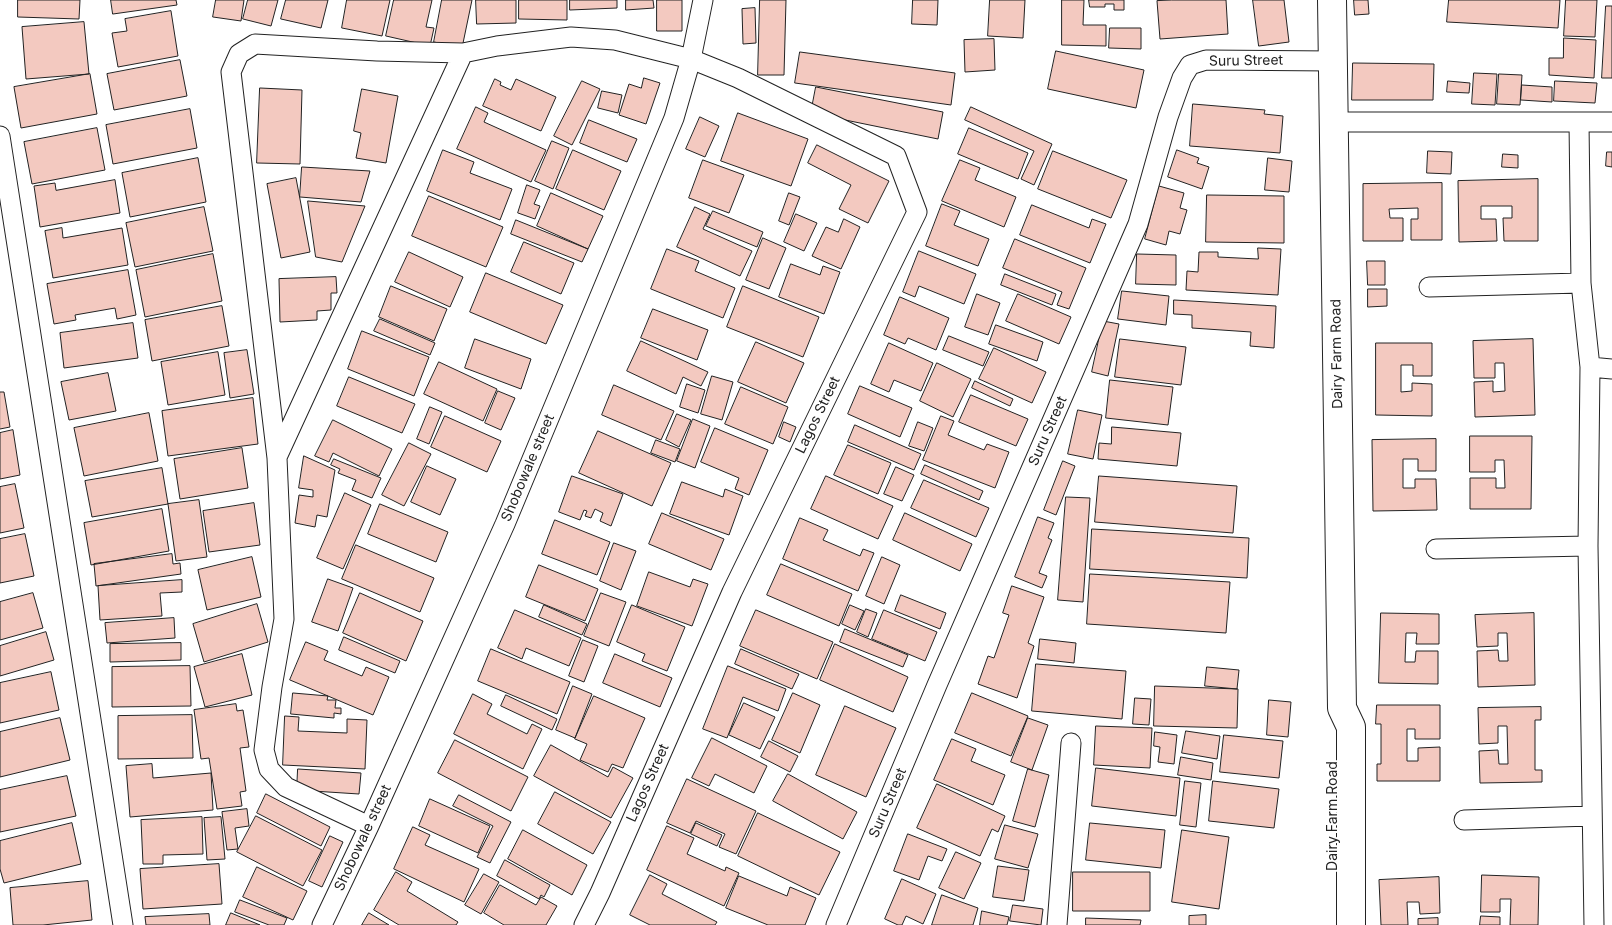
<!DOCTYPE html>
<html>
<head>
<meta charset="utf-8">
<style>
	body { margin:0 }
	canvas { display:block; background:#fff }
</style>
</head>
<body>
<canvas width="1612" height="925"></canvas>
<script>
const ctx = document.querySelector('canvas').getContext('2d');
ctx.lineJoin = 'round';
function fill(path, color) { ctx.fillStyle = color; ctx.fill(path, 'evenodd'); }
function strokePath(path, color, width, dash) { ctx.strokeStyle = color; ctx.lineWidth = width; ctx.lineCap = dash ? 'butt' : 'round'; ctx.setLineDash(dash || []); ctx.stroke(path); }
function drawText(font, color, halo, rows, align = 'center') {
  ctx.font = font + ' Inter,sans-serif'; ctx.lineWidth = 4; ctx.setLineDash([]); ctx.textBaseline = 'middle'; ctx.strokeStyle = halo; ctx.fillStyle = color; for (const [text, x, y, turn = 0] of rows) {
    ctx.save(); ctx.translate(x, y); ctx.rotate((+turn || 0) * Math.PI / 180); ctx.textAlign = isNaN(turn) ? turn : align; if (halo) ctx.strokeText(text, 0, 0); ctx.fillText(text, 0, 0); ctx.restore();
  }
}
const building = new Path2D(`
	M18,0H80L79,19L18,17Z
	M111,0H176L177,5L113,14Z
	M216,0H244L241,21L213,17Z
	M248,0H278L271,26L243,19Z
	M286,0H328L321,28L281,19Z
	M347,0H390L382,36L342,28Z
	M394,0H432L426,27L434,28L430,46L386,36Z
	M442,0H472L462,48L434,42Z
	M476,0H516V23L477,24Z
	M519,0H567V20L519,19Z
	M570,0H617V8L570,10Z
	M626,0H653L654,8L626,10Z
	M657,0H682V31H657Z
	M760,0H786L784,75H758Z
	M913,0H938L937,25L912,24Z
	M990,0H1025L1023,38L988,36Z
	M1062,0H1084L1083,25H1106V46L1062,45Z
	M1089,0H1124V10H1114V4H1105V7H1090Z
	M1172,0H1226L1228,34L1160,39L1157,1Z
	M1253,0H1284L1289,42L1259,46Z
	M1354,0H1368L1369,14L1355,15Z
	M1449,0H1560L1558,28L1447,22Z
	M1566,0H1597L1595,37L1564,36Z
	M1606,6H1612V78H1602Z
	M755,8L756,43L743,44L742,9Z
	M171,11L178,56L118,67L112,33L127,31L125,19Z
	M84,22L89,74L26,79L22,27Z
	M1110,28H1141V49L1109,48Z
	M1564,38L1596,40L1594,78L1549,75V58H1563Z
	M994,39L995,70L965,72L964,40Z
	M1056,51L1144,70L1136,108L1048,89Z
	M800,52L955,73L951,105L795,83Z
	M180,60L187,96L114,110L107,74Z
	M1353,63L1434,64L1433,100H1352Z
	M1474,73L1497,74L1495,105L1472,104Z
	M90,74L97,114L21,128L14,87Z
	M1499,74L1522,75L1520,105L1497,104Z
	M644,78L660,83L646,124L619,115L629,84L641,88Z
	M495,79L501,82L500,85L511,90L516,79L556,97L541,131L483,106Z
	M582,81L600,89L572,145L554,136Z
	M1448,81L1470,83L1469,93L1447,92Z
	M1555,81L1597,83L1595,103L1554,101Z
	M1522,85L1552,87V102L1521,100Z
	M816,87L943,112L938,139L811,113Z
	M260,88L302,90L300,164L257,163Z
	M362,89L398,96L386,163L356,158L361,133L354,131Z
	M602,91L622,95L618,113L598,108Z
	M1193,104L1265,110L1264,114L1283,116L1280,153L1190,146Z
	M476,107L488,113L484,122L546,150L531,182L457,149Z
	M971,107L1052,144L1034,185L1021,179L1034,151L965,120Z
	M190,109L197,148L113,164L106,125Z
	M738,113L808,139L791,186L721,161Z
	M700,117L719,126L705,157L686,149Z
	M589,120L637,139L627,162L580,143Z
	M97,128L105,170L32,184L24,142Z
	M969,128L1028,153L1018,179L958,154Z
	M552,141L569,148L553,189L535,181Z
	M817,145L889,181L868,223L839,209L851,185L808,163Z
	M443,150L474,162L470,173L512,189L500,220L427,191Z
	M573,150L621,171L604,210L556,189Z
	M1177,150L1199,158L1197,163L1209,167L1202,189L1168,177Z
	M1053,151L1127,180L1111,218L1038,189Z
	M1428,151L1452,152L1451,174L1427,173Z
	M1607,152H1612V167L1606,166Z
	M1503,154L1518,155V168L1502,167Z
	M198,158L206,202L130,217L122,173Z
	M1268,158L1292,161L1289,192L1265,190Z
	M703,160L744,175L729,213L689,198Z
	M960,160L980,168L975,180L1016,197L1004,227L942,201Z
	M302,167L370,171L361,202L300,197Z
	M296,178L310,252L281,258L267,184Z
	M1538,179V241H1504L1503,218H1512V206H1481V219H1496L1497,241L1459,242L1458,181Z
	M115,180L120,213L40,227L34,186L55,183L56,190Z
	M1442,183V240H1411V219H1418V208L1389,209L1390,218H1403V241H1363V184Z
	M527,185L540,190L534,204L540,206L535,219L518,213Z
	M1159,186L1184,193L1180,208L1187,210L1180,234L1169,231L1166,245L1145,239Z
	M551,193L603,216L588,249L537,226Z
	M789,193L800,197L789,225L779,221Z
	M1207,195L1284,196V243L1206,242Z
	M429,196L503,227L486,267L412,236Z
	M308,201L365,206L342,262L316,257Z
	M942,204L960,211L954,225L989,239L978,266L926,246Z
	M1032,205L1089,228L1092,219L1106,224L1090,263L1020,235Z
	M204,207L213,251L135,267L126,223Z
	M695,207L710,214L703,229L752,251L740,276L677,247Z
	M713,211L763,232L757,247L706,226Z
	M796,214L817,223L804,251L784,242Z
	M844,219L860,227L841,269L812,256L826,227L838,232Z
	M516,220L588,249L582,262L511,234Z
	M62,228L63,238L122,228L128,265L53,278L45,231Z
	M763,238L786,248L769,289L746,280Z
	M1015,239L1086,268L1069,309L1057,305L1062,292L1003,268Z
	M524,242L574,263L561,294L511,272Z
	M1258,248L1281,249L1278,295L1186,290L1187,271L1198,272L1199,252H1218V257L1258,259Z
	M667,249L699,261L695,271L735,288L723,318L651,289Z
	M919,251L976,274L964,304L919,286L915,297L903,292Z
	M409,252L463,277L450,307L395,282Z
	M213,254L222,301L145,317L136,270Z
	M1137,254L1176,255V285L1136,284Z
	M1367,261H1385V285H1368Z
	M791,264L820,275L823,266L840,272L824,314L779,297Z
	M128,270L136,315L117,319L115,308L75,315L76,320L54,324L47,284Z
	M486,273L563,305L546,344L470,312Z
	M1005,274L1056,294L1052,305L1001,285Z
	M336,277L337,293H331V310L317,311V320L280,322L279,279Z
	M391,286L447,309L434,341L379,317Z
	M743,286L819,317L803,357L727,327Z
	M1368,289H1387V306L1368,307Z
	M1122,291L1169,296L1166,325L1118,319Z
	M977,294L1000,303L988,335L965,327Z
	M1018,294L1071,317L1059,344L1006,321Z
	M900,297L949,318L936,350L908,338L905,344L884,335Z
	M1174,300L1276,306L1274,348L1250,346L1251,332L1192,328V315L1174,314Z
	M222,306L229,346L152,361L145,320Z
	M653,309L708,330L697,360L641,338Z
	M380,319L435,343L430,355L374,331Z
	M1103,321L1119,324L1108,376L1092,372Z
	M133,323L138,358L64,368L60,333Z
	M996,325L1043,342L1037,361L989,344Z
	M362,331L429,357L414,396L348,369Z
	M949,336L989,352L983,366L943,350Z
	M475,339L531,359L521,389L465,368Z
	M1120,339L1186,347L1181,385L1115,377Z
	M1533,339L1535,415L1475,417L1474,382L1493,381V392L1505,391L1504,363H1495V378H1474L1473,341Z
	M641,341L708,372L701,386L683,377L676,394L627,371Z
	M756,342L804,363L786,403L738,382Z
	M889,343L933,363L921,391L894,380L889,392L871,384Z
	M1376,343H1432V376H1413V365H1401V392L1412,391V383L1432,384V416L1376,415Z
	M994,348L1046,372L1032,403L979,379Z
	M247,350L254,394L230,398L224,353Z
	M218,352L225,395L168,405L161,362Z
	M439,362L497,389L483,421L424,394Z
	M937,363L971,379L953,417L920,401Z
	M108,373L116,411L69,420L61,382Z
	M712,376L733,382L722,420L701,414Z
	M349,377L415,404L402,433L337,406Z
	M1110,380L1173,387L1168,425L1106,418Z
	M975,381L1013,399L1010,406L972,388Z
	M687,384L705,390L698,413L680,407Z
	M614,385L674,411L661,440L602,415Z
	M860,386L912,408L900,437L848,414Z
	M741,387L788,407L773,444L725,424Z
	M498,391L515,398L501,430L485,423Z
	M0,392H4L10,427L0,429Z
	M971,395L1028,419L1016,446L959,422Z
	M253,398L258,444L168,456L162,411Z
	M430,407L442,412L429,444L417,439Z
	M1078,410L1102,415L1093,459L1068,454Z
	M149,413L158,461L84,476L74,428Z
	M677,414L691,420L679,447L666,440Z
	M445,416L501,441L487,472L431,447Z
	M941,416L954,421L948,435L984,450L987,444L1009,452L995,488L923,460Z
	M693,419L710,426L695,468L677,461Z
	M333,420L392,449L379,476L333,453L329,462L315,456Z
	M784,422L796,427L790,442L779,437Z
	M918,422L933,428L924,451L909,446Z
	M855,425L921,454L914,470L848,442Z
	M1112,427L1181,433L1177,466L1098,459L1099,443L1111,444Z
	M715,428L768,450L749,495L735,489L739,478L701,462Z
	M13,430L20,475L0,479V433Z
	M598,431L671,463L652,506L579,473Z
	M1470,436H1532L1531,509H1470V478H1496V488H1505L1504,460H1495V472H1470Z
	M1436,439V471H1418V459H1403V488H1415V479H1436L1437,510L1373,511L1372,440Z
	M656,440L680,449L675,462L651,453Z
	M409,443L431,454L404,506L382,495Z
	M848,445L891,463L878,494L834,475Z
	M242,448L248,488L180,499L174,459Z
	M304,456L335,470L327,517L317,515L315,527L295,523L299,495L313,497V490L299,488Z
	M334,459L381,478L372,498L352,490L356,480L338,473L340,469L331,465Z
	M1063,461L1075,466L1056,515L1044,510Z
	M925,465L983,491L979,500L921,474Z
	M427,466L456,479L440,515L411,502Z
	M896,467L914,475L902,501L884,494Z
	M162,468L168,504L92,517L85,481Z
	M572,476L623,494L611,526L600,521L603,513L595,509L591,518L585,516L587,511L584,510L580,520L559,512Z
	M826,476L893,506L878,539L811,509Z
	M1099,476L1237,486L1233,533L1095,522Z
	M924,480L989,508L976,537L911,508Z
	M682,482L723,497L725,489L743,496L729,535L670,514Z
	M15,484L24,528L0,533V487Z
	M345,493L371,505L343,569L317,558Z
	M1066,497L1090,498L1083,602L1058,600Z
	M199,500L207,557L176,561L168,504Z
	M254,503L260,545L209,552L203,511Z
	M380,504L448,532L436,562L368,534Z
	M162,509L169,551L91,565L84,523Z
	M662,513L724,539L711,570L649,544Z
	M905,513L972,544L960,571L893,540Z
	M1038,517L1054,523L1048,538L1052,540L1039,573L1047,576L1042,588L1015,577Z
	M800,518L828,530L823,540L860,556L863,549L874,553L858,591L783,559Z
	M555,520L610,542L597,575L542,554Z
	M1092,529L1249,538L1247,578L1090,569Z
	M25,534L34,576L0,583V539Z
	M614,543L636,551L621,590L600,581Z
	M356,545L434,578L420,612L342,579Z
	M172,554L173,564L180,563L181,574L96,586L94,564Z
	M252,557L261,597L207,610L198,570Z
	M882,557L900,565L884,604L866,596Z
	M781,564L852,594L839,626L767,595Z
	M539,565L598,589L585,621L526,597Z
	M649,572L690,587L693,579L708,584L692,626L637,606Z
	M1090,574L1230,582L1226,633L1087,624Z
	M328,579L353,588L338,631L312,622Z
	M182,580V592L160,593L162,616L100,620L98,586Z
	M1012,586L1044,597L1028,643L1034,646L1017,698L978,684L988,656L994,658L1009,615L1003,613Z
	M33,593L43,628L0,640V602Z
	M360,593L423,621L406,661L343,633Z
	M601,593L626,602L609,646L584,636Z
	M901,595L946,613L940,629L895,611Z
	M257,604L268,642L204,662L193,624Z
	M544,605L587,624L582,635L539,617Z
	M632,605L685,627L667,671L642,661L645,654L617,642Z
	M850,605L864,611L855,630L842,624Z
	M866,609L877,613L868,637L857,632Z
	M515,610L581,638L569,666L526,648L522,659L498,648Z
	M756,610L833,642L817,679L740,646Z
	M884,610L937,632L925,661L872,639Z
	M1381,613L1439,614V644H1416L1417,633H1406L1405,662H1415L1416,651H1438V684L1379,683Z
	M1534,613L1535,685L1478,687L1477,651L1498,650L1499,661H1508L1507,633H1498V646L1477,647L1475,615Z
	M174,618L175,638L107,643L105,623Z
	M845,629L908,655L903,667L840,642Z
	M46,632L54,660L0,676V646Z
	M344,637L400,661L395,673L339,650Z
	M1040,639L1076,643L1074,663L1038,659Z
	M583,640L598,646L584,682L569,676Z
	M306,642L328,651L324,660L362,676L366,667L389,677L373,715L290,680Z
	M181,643V660L110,662V644Z
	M835,644L908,677L893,712L820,680Z
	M491,649L570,682L557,714L478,681Z
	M741,649L799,674L792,689L735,664Z
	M242,654L252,695L205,707L194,667Z
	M615,654L672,678L660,707L603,683Z
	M1036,664L1126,671L1122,719L1032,711Z
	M190,666L191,706L112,707V667Z
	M728,666L786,689L778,711L743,697L727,738L703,729Z
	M1207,667L1239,670L1237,689L1205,686Z
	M51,672L59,710L0,723V683Z
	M573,686L592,694L575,738L556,730Z
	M1155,686L1238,689L1237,728L1154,726Z
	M293,693L328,696L327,700H336L335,708H341V714L334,713V718L291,714Z
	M793,693L820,705L800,753L772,740Z
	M972,693L1028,716L1011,756L955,733Z
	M473,694L492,704L487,714L527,734L532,724L542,729L523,769L454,734Z
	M506,695L557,719L552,730L501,706Z
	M594,696L645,718L623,768L612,764L608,772L580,760L587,744L575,739Z
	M1135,698L1151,699L1149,725L1133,724Z
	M1269,700L1291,702L1288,737L1267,735Z
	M744,703L775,717L760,749L729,735Z
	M236,704L237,711L243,710L249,747L240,748L246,791L240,792L242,806L217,809L209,758L201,759L194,710Z
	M1377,705H1440V739H1415V729H1407V761H1418V748L1440,747V781H1377V764H1381V724H1376Z
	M845,706L896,728L866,797L816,775Z
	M1541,707V720H1535V770H1542V782L1480,783L1479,751L1498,750L1499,764H1508L1507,726H1498V743L1479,744L1478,708Z
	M192,715L193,758L118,759V716Z
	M285,716L299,717L298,731L347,733V719L367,720L365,769L283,765Z
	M60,718L70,760L0,777V732Z
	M1028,718L1048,725L1032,770L1011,762Z
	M1096,726L1152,728L1150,768L1094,765Z
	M1186,731L1220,736L1217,759L1182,753Z
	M1155,732L1177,735L1174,764L1158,762L1160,747L1154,746Z
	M1224,735L1283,741L1279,778L1220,772Z
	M712,738L767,766L754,793L715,774L709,786L692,778Z
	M952,739L976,749L971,761L1005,775L993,805L934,780Z
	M455,740L528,777L511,811L438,773Z
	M769,741L798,756L790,772L761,757Z
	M551,745L608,777L613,767L633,778L611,818L534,776Z
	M1181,757L1213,763L1211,780L1178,775Z
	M152,764L153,778L211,773L213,810L130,817L126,766Z
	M1096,768L1180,778L1176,816L1092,806Z
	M298,769L361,773L359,794L297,790Z
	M1028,769L1049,775L1035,827L1013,821Z
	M788,774L857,812L843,839L773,801Z
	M67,776L76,816L0,832V790Z
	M687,779L756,811L736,854L719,847L725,834L696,821L690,833L667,823Z
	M1185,781L1201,783L1196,827L1180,825Z
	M1213,781L1279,789L1274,828L1209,821Z
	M937,784L1005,816L998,832L992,829L980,856L917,828Z
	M555,792L611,822L593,854L538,824Z
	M266,794L330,827L321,846L257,813Z
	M459,795L511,822L490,863L477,857L493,826L453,806Z
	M430,799L490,826L478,853L419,826Z
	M247,809L249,826L235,828L238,849L227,850L222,812Z
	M758,813L840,852L819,895L738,856Z
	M256,816L322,850L303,886L237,852Z
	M202,817L203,854L163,855V864H143L141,820Z
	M221,817L225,859L207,860L204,818Z
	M72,823L81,864L4,883L0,869V841Z
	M696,823L722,835L717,846L691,834Z
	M1090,823L1165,830L1161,868L1086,860Z
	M1005,825L1038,834L1028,868L995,859Z
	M667,826L694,838L687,854L725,871L726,867L739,873L724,906L647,870Z
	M413,827L430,835L425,845L479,869L464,902L394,869Z
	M523,830L587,865L572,895L508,859Z
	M1182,830L1229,837L1219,909L1172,902Z
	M908,834L947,849L942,861L928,856L919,880L894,871Z
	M330,836L343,842L322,887L309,881Z
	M956,852L981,863L964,899L939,888Z
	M505,860L550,885L544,897L541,895L539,899L497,876Z
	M219,864L222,904L143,909L140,869Z
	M998,866L1029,870L1024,901L993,897Z
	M257,867L307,891L293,920L243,897Z
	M396,872L412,882L407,891L458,922L456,925H399L374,910Z
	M1073,872H1150V911H1073Z
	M484,874L499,882L481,914L465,905Z
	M650,875L667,884L662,894L717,922L715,925H650L630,915Z
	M1482,875L1539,877L1538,925H1510L1511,899H1500V912H1481Z
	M739,876L787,896L790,887L816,898L805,925H768L726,908Z
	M1439,877L1440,913L1420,914L1419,902H1407L1408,925H1381L1379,880Z
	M902,879L936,894L923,924L906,916L902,925H898L885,919Z
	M88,881L92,920L43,925H13L10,888Z
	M500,885L536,905L541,897L557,906L546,925H504L484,913Z
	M942,895L978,908L973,925H932Z
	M240,900L287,918L284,925H269L235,912Z
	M1013,905L1043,909L1041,925L1010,921Z
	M982,911L1009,917L1007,925H980Z
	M231,913L260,925H226Z
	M369,913L389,925H362Z
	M209,914L210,925H146L145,917Z
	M1206,915V925H1189V916Z
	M1481,916L1500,917V925H1480Z
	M1086,918L1141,920L1140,925H1086Z
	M1438,918V925H1418V919Z`);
fill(building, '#f3c9c0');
strokePath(building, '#222', 1);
const minor = new Path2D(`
	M1334,122H1612
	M1579,122L1581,283L1590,367L1588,546L1594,925
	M0,136L123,925
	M1429,287L1581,283
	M1590,367L1612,369
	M277,457L463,53
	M1436,549L1588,546
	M1464,820L1591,816
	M369,826L286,787L269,769L264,750L272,687L284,619L277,458L231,72L239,54L255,44L377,51L463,53L497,46L571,37L615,40L691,59L738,78L896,156L917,212L732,592L600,893L584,925
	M322,925L369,826L505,524L674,118L691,59L703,0
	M836,925L937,685L1138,224L1168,117L1182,78L1190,65L1206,60L1333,61
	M1057,925L1071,743`);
const secondary = new Path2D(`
	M1332,0L1342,708L1351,727V925`);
strokePath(minor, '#222', 21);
strokePath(secondary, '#222', 30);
strokePath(minor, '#fff', 19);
strokePath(secondary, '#fff', 28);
drawText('14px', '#222', '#fff', [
	["Suru Street",1246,61,-1],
	["Dairy Farm Road",1337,354,-91],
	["Lagos Street",818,415,-64],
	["Suru Street",1048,431,-66],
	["Shobowale street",528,468,-67],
	["Lagos Street",648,783,-66],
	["Suru Street",888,803,-67],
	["Dairy Farm Road",1333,816,-90],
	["Shobowale street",363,838,-65]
]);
</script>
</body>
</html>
